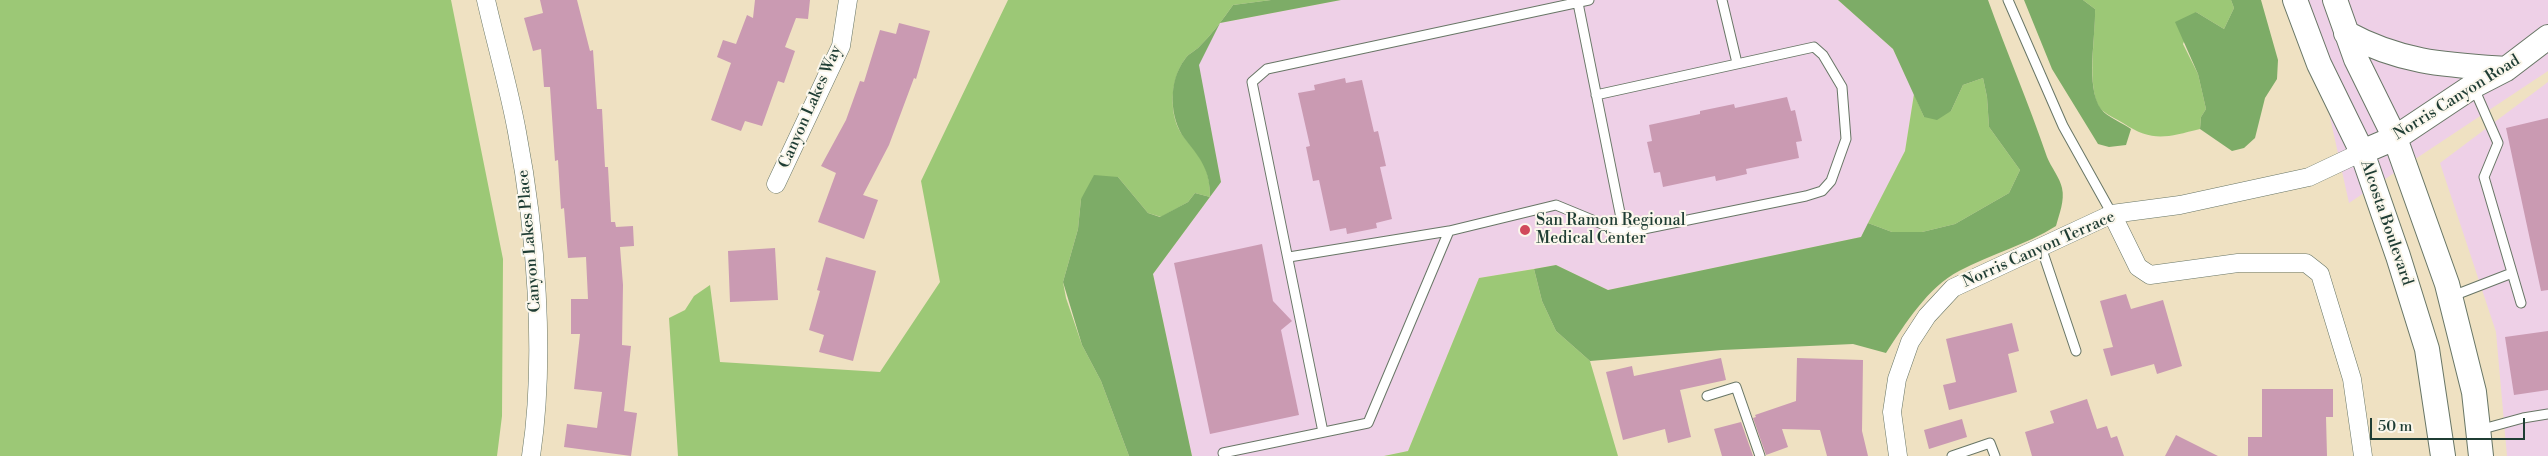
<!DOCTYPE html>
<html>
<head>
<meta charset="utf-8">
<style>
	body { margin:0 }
	#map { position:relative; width:2548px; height:456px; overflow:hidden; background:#efe1c2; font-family:"Libre Bodoni",serif }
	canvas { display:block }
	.scale { position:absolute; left:2370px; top:418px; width:155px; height:22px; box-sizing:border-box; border:2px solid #1f3d34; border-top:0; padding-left:6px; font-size:15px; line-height:18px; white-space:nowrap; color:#1f3d34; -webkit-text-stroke:4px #fbf7ec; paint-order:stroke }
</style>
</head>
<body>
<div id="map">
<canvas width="2548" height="456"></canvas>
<div class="scale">50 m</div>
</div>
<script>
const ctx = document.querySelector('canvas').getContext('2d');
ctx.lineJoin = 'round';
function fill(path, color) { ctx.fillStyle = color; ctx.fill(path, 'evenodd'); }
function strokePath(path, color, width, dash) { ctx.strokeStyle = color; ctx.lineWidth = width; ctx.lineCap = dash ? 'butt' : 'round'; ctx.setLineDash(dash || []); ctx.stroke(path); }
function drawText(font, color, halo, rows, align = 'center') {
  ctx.font = font + ' "Libre Bodoni",serif'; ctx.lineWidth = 4; ctx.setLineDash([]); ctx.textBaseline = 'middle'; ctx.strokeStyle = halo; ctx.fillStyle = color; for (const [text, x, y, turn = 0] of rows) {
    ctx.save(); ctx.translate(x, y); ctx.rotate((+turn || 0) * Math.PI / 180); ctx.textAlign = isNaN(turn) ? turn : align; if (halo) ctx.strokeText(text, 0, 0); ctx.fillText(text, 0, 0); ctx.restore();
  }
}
fill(new Path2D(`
	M1341,0H1838L1893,49L1914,94L1905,151L1861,237L1608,290L1556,265L1479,278L1408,451L1384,456H1192L1153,274L1221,182L1198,65L1220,23Z
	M2304,0H2548V71L2349,203Z
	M2548,82V456H2507L2496,332L2440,163Z`), '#eed0e7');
fill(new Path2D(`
	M0,0H451L503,259L502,416L497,456H0Z
	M1008,0H1271L1233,5C1223,19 1212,34 1199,47C1195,51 1188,54 1185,59C1170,79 1168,116 1183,136C1201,158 1210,167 1210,197L1195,193L1188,202L1161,217L1148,213L1118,177L1081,199L1078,229L1063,282L1066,298L1082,345L1101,381L1129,456H678L669,318L685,310L694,296L710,285L720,362L880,372L940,282L921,181Z
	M2083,0H2231L2234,8L2224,29L2196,12L2183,44L2198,74L2206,109L2201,117L2200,129C2167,137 2153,143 2123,123C2117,119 2109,116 2103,111C2085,96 2096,32 2095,9Z
	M1983,78L1987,97L1989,127L2020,170L2009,193L1955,224L1922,232H1892L1868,223L1905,151L1914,94L1924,117L1951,111L1963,85Z
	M1534,269L1542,301L1556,331L1590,361L1618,456H1384L1408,451L1479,278Z`), '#9cc876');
fill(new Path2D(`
	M1271,0H1341L1220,23L1199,65L1221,182L1153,274L1192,456H1129L1101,381L1082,345L1063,282L1078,229L1081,199L1094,175L1118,177L1148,213L1160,217L1188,202L1195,193L1210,197C1210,170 1201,159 1185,139C1169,118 1168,81 1185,59C1188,54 1195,51 1199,47C1212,34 1223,19 1233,5Z
	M1838,0H1988C2007,53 2029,104 2047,157C2051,167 2060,178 2062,188C2065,200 2059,215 2056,226C2026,245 1991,254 1959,271C1928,287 1905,324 1886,353L1853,344L1722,350L1590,361L1556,331L1542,301L1534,269L1556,265L1608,290L1861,237L1868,223L1892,232H1922L1955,224L2009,193L2020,170L1989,127L1987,97L1983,78L1963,85L1951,111L1937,120L1924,117L1893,49Z
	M2024,0H2083L2095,9C2096,37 2085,86 2101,109C2107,117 2123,123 2131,129L2126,145L2109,147L2098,144L2052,69Z
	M2231,0H2261L2278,60L2277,79L2265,98L2255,138L2244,148L2232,151L2200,129L2201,117L2206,109L2198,74L2175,22L2196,12L2224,29L2234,8Z`), '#7dac67');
fill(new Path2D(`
	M540,0H577L590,51L593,50L597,109H602L605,167H608L611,222H615L616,227L633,226L634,246L620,247L623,285L622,345L631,346L624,411L637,413L631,456L564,447L567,424L597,428L602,392L574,389L580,334H571V299H588L586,257L568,258L564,208L561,209L558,160L555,161L550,87H544L541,49L533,51L524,18L543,13Z
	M755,0H810L808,19L796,18L785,47L795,51L784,83L778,81L762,126L745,121L741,131L711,120L731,63L717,57L723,40L736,44L747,15L753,18Z
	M899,23L930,31L916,79L914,78L889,145L863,195L878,200L864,239L818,222L836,173L821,166L846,120L860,81L864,82L880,30L896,34Z
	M1345,78L1346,83L1362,80L1374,132L1378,131L1386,166L1380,167L1392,219L1376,223L1377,228L1347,234L1346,228L1330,231L1319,180L1313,181L1306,147L1310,146L1298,93L1315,90L1314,85Z
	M1787,97L1791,111L1795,110L1802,141L1796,142L1799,158L1746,169L1747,174L1716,181L1715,176L1663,187L1660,172L1654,173L1647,142L1652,141L1649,125L1700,114V111L1734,104L1735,108Z
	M2548,118V290L2541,291L2506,128Z
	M1262,244L1273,301L1292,321L1281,330L1299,415L1210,434L1174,263Z
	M775,248L778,300L730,302L728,251Z
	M826,257L876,271L853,361L819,352L824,335L809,330L820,291L817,290Z
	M2126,294L2131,309L2163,300L2182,366L2157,374L2154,364L2111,376L2103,349L2113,347L2100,301Z
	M2012,323L2019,351L2008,354L2017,392L1949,410L1943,385L1956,382L1946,339Z
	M2548,331V390L2514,395L2505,337Z
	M1721,358L1726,380L1680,390L1691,437L1668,443L1665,429L1623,440L1606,372L1632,366L1634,376Z
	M1797,358L1863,360L1862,431L1868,456H1827L1820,430L1782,429L1788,447L1766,455L1753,418L1756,417L1755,415L1796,401Z
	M2262,389H2333V417H2326L2327,456H2248V437H2262Z
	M2087,399L2097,429L2107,426L2111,438L2117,436L2124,456H2032L2025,432L2054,423L2050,411Z
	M1962,419L1967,437L1929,449L1924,430Z
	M1741,422L1753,456H1722L1714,429Z
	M2176,435L2218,456H2165Z`), '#ca9ab2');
const service = new Path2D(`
	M1722,0L1737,63
	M2008,0L2063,126L2112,214
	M1578,3L1624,233
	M2473,86L2498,143L2484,177L2521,303
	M2041,247L2076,351
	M1289,257L1449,231
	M2450,297L2512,273
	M1707,396L1736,387L1760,456
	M2479,430L2523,418L2548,414
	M1323,432L1252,82L1267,69L1589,0
	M1223,453L1368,423L1449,231L1556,205L1624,233L1806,196L1822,191L1831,181L1846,139L1842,87L1823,55L1814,47L1596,95
	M1952,456L1990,443L1995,456`);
const minor = new Path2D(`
	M486,0C496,44 509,88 517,132C536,231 546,357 531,456
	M776,184L841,46L848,0
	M2112,214L2138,267L2150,275L2238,263H2306L2320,274L2352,379L2363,456
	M1898,456L1892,412L1897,379L1910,342L1927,316L1953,288L2112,214L2180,205L2309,177L2362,152`);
const secondary = new Path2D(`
	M2295,0L2319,64L2362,152L2398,256L2427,349L2443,456
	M2335,0L2356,59L2395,138L2447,284L2474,392L2481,456
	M2346,33C2401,63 2446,65 2506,69
	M2362,152L2395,138L2473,86L2506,69L2548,37`);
strokePath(service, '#687666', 11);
strokePath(minor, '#687666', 19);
strokePath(secondary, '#687666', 26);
strokePath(service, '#fff', 9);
strokePath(minor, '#fff', 18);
strokePath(secondary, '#fff', 24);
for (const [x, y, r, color] of [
	[1525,230,6,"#d1495b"]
]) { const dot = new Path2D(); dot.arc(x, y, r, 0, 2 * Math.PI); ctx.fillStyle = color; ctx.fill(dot); strokePath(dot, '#fbf7ec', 2); }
drawText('16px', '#1f3d34', '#fbf7ec', [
	["Norris Canyon Road",2457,98,-32],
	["Canyon Lakes Way",811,107,-66],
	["Alcosta Boulevard",2386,223,71],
	["Canyon Lakes Place",530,241,-95],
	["Norris Canyon Terrace",2039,250,-24]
]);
drawText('16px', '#1f3d34', '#fbf7ec', [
	["San Ramon Regional",1536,221],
	["Medical Center",1536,239]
], 'left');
</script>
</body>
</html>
